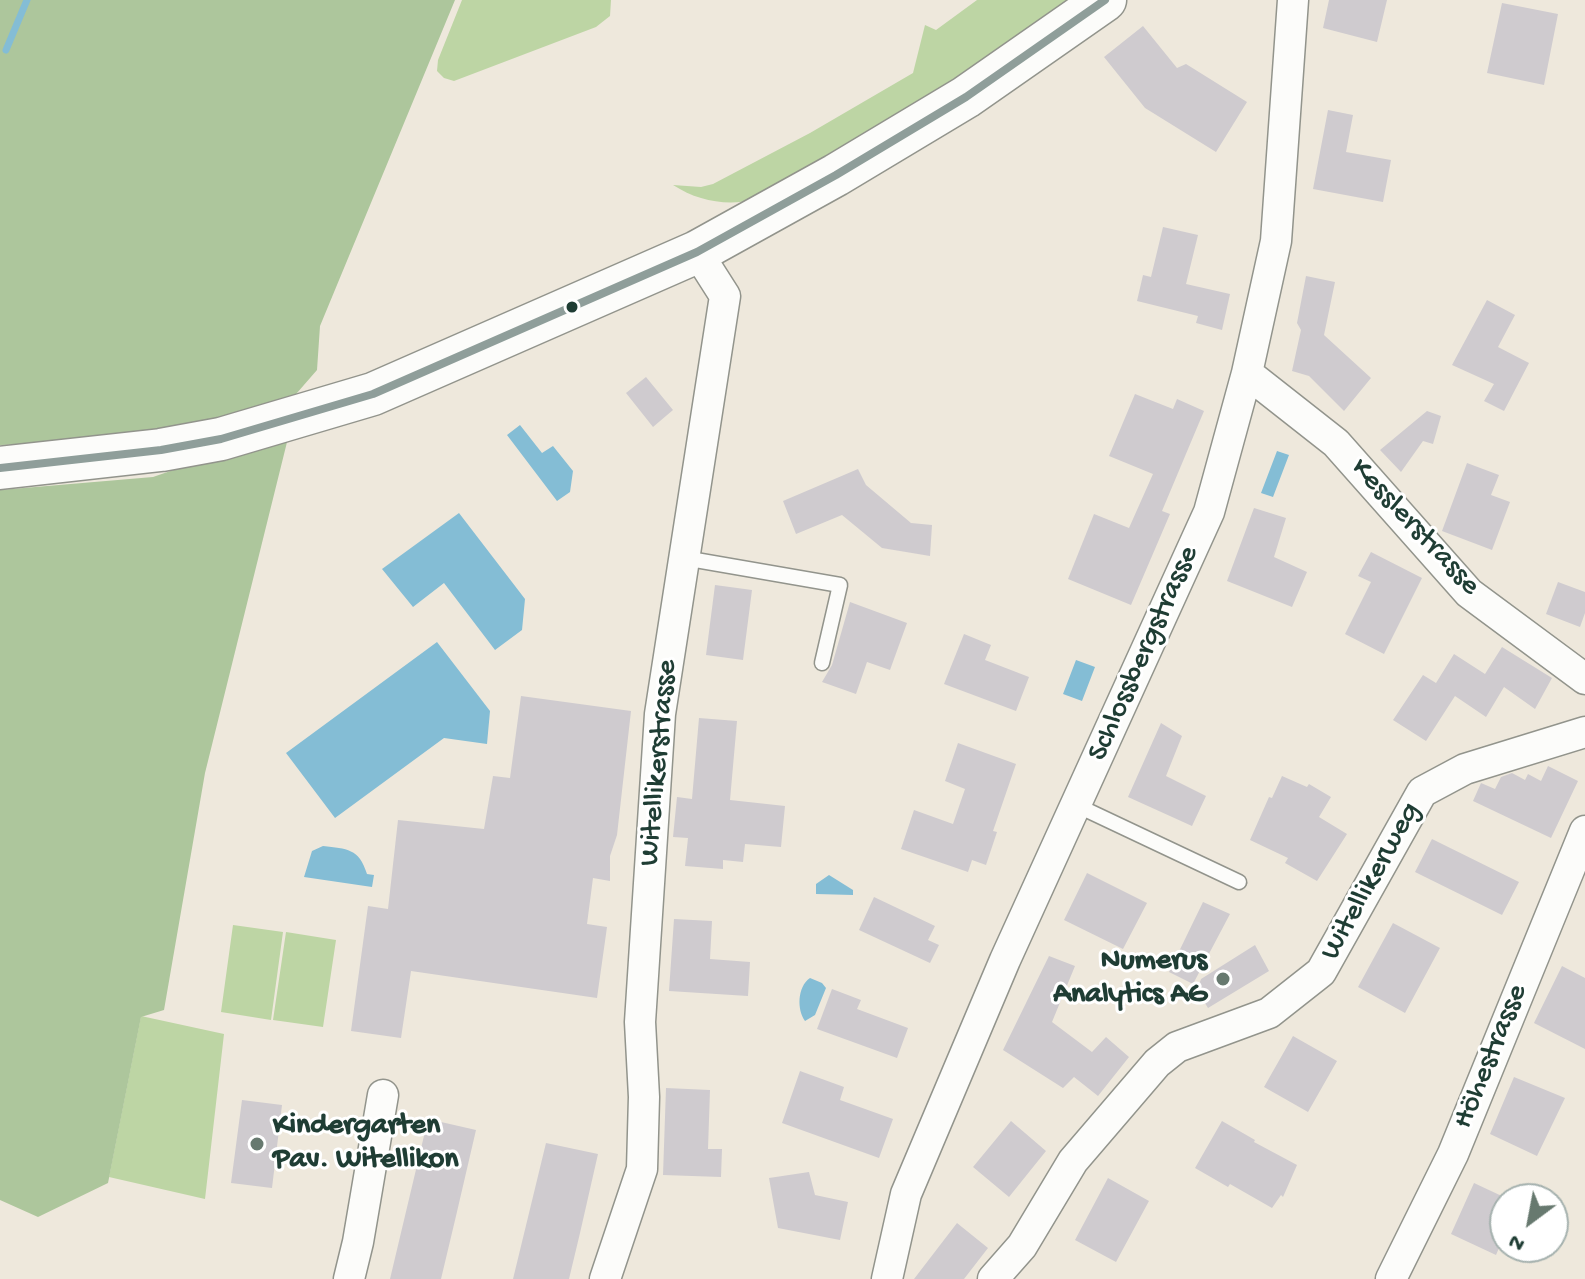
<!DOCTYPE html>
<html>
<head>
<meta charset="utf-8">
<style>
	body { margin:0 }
	#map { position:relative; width:1585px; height:1279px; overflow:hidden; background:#eee8dc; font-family:"Gochi Hand",sans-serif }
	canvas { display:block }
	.north { position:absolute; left:1489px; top:1183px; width:80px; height:80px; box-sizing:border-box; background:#fff; border:2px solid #a5b1ae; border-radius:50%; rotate:212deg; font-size:22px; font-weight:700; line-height:32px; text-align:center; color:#1f3d34 }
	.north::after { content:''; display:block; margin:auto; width:28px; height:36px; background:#67796f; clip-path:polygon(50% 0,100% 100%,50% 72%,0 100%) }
</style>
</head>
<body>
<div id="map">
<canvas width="1585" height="1279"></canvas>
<div class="north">N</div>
</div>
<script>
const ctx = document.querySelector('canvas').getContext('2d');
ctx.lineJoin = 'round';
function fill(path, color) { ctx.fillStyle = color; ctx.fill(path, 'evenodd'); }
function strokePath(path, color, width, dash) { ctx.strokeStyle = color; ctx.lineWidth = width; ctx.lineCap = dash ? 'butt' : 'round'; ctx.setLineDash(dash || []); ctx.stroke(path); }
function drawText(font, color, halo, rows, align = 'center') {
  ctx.font = font + ' "Gochi Hand",sans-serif'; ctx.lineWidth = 6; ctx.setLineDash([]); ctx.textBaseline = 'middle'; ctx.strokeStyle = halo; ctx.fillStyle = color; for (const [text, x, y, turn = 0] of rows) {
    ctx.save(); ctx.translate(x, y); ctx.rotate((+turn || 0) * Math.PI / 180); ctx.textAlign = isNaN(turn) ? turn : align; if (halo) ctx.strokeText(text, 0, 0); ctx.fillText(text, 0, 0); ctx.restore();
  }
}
fill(new Path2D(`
	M462,0H611L610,16L596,27L454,81L444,78L437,71L438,60Z
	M977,0H1081L1056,19L754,200C725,206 698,201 673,185L701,187L713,184L810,133L913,73L925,25L936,30Z
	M233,925L283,932L271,1020L221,1012Z
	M286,932L336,940L323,1027L273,1020Z
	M141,1016L224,1034L205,1199L109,1177Z`), '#bdd5a4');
fill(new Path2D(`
	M0,0H455L320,326L317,370L290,401L249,418L36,444L0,445Z
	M290,430L205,773L164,1010L141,1017L108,1183L38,1217L0,1200V490L153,477Z`), '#adc69c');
fill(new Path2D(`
	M520,425L542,453L553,446L573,471L570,492L557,501L507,435Z
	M1277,451L1289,455L1273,497L1261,493Z
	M459,513L525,599L522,630L495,650L444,583L413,607L382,569Z
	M437,642L490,711L487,744L444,738L335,818L286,753Z
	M1076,660L1095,667L1082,701L1063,694Z
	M323,846C347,849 359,848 367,874L374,875L372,887L304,877L312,851Z
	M829,875L853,890V895L816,894V884Z
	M810,978L822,983L826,988L815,1015L805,1021C797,1010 797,987 810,978Z`), '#84bdd5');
strokePath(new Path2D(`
	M6,50L27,0`), '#84bdd5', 7);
fill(new Path2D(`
	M1329,0H1387L1377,42L1323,28Z
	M1502,3L1558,14L1544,85L1487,73Z
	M1143,26L1177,68L1186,64L1247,102L1216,152L1145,108L1104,57Z
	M1328,110L1353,115L1346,152L1391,160L1383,202L1313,189Z
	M1163,227L1198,235L1186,284L1230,294L1222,330L1196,323L1198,316L1137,301L1143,275L1151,277Z
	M1306,276L1335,282L1324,335L1371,378L1344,411L1309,376L1292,371L1301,330L1297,323Z
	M1487,300L1515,315L1498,347L1529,363L1504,411L1484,401L1494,384L1452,365Z
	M646,377L673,410L653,427L626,393Z
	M1135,394L1173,409L1177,399L1204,411L1162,511L1170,514L1131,605L1068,579L1094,514L1129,528L1153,474L1109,456Z
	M1427,411L1441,416L1433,444L1423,441L1401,472L1380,450Z
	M1467,463L1499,475L1491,495L1510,502L1492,550L1442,531Z
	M858,469L866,485L911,523L932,525L930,556L882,548L842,515L796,534L783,501Z
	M1254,508L1286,518L1274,557L1307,572L1292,607L1227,581Z
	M1371,552L1422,578L1384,654L1345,634L1371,582L1358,576Z
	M1558,582L1585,592V613L1580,627L1546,614Z
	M715,585L752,590L743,660L706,655Z
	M850,602L907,623L890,670L867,662L856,694L822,682L832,665Z
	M964,634L991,645L985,660L1029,677L1016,711L944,684Z
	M1502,647L1552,678L1535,709L1504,687L1486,717L1455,696L1426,741L1393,720L1423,675L1436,683L1454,654L1485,674Z
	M521,696L631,711L617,835L610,856V881L593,878L587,924L607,927L597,998L411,971L401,1038L351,1031L368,906L388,909L398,820L484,829L493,776L510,778Z
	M699,718L737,721L730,800L785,806L781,847L745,844L743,862L723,860V869L685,866L688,838L673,837L677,797L692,799Z
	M1161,723L1182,736L1166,776L1206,796L1192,826L1128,797Z
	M958,743L1016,764L993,831L997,832L986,865L972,860L968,872L901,849L914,810L953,824L965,789L945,781Z
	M1548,766L1578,781L1551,838L1473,801L1481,783L1495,789L1501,777L1512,773L1525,780L1528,774L1541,781Z
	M1282,776L1307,787L1309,784L1331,797L1319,817L1347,834L1317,881L1285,863L1288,858L1250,840L1269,797L1272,798Z
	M1432,839L1519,882L1502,915L1415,872Z
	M1087,873L1147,903L1123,949L1064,920Z
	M874,897L935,926L928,940L939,945L930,963L859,930Z
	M1203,902L1230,914L1193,984L1169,972Z
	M674,919L712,921L710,959L750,962L748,996L669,991Z
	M1393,923L1440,948L1405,1013L1358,987Z
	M1255,945L1269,971L1208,1008L1197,990L1201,979Z
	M1049,956L1075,966L1052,1022L1092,1052L1106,1037L1129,1057L1098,1096L1074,1077L1063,1088L1003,1050Z
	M1562,966L1585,978V1049L1534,1023Z
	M832,989L861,1000L857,1009L908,1028L897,1058L817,1029Z
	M1293,1036L1337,1061L1308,1112L1264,1087Z
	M800,1071L844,1087L840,1100L893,1119L879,1158L782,1123Z
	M1514,1077L1565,1098L1537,1156L1490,1134Z
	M666,1088L710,1090L708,1149H722L721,1177L663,1175Z
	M242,1100L282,1105L272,1188L231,1183Z
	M428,1119L476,1130L456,1216L441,1279H390Z
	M1011,1121L1046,1151L1009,1197L973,1167Z
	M1222,1121L1255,1140L1254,1142L1297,1165L1283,1197L1281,1195L1272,1208L1230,1184L1228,1187L1195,1168Z
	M546,1143L598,1154L580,1233L569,1279H513Z
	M809,1172L815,1195L848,1202L840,1240L778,1228L769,1178Z
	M1108,1178L1149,1201L1116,1262L1075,1240Z
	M1474,1183L1506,1198L1498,1218L1505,1222V1234L1496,1255L1451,1234Z
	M957,1223L988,1248L964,1279H914Z`), '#cfcbcf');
const service = new Path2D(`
	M684,558L840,585L822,663
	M1076,805L1239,882`);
const minor = new Path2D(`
	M1247,373L1336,443L1469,593L1585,679
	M349,1279L358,1242L383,1095
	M605,1279L642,1169L644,1097L640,1022L660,714L725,296L697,252
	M887,1279L906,1194L1005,960L1209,512L1247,373L1276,241L1293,0
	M993,1279L1022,1246L1073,1161L1157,1063L1177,1047L1269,1013L1321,972L1422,792L1465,769L1585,732
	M1391,1279L1453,1154L1585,831`);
const secondary = new Path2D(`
	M0,468L161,450L221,439L373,394L697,252L836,175L966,97L1105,0`);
strokePath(service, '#92948c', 17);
strokePath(minor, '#92948c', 33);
strokePath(secondary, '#92948c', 45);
strokePath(service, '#fcfcfa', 14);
strokePath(minor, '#fcfcfa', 30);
strokePath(secondary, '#fcfcfa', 42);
strokePath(new Path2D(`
	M0,468L161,450L221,439L373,394L697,252L836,175L966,97L1105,0`), '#8f9e9a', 8);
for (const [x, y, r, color] of [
	[572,307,7,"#1f3d34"],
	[1223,979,8,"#67796f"],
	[257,1144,8,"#67796f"]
]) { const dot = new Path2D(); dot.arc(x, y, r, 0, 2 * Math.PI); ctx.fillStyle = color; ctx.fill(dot); strokePath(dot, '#fff', 3); }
drawText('30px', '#1f3d34', '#fff', [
	["Kesslerstrasse",1414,528,47],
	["Schlossbergstrasse",1145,654,-66],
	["Witellikerstrasse",660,763,-85],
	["Witellikerweg",1372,882,-61],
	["Höhestrasse",1492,1057,-68]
]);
drawText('bold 30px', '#1f3d34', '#fff', [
	["Numerus",1207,962],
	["Analytics AG",1207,996],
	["Kindergarten",273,1127,"left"],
	["Pav. Witellikon",273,1161,"left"]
], 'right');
</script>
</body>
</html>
